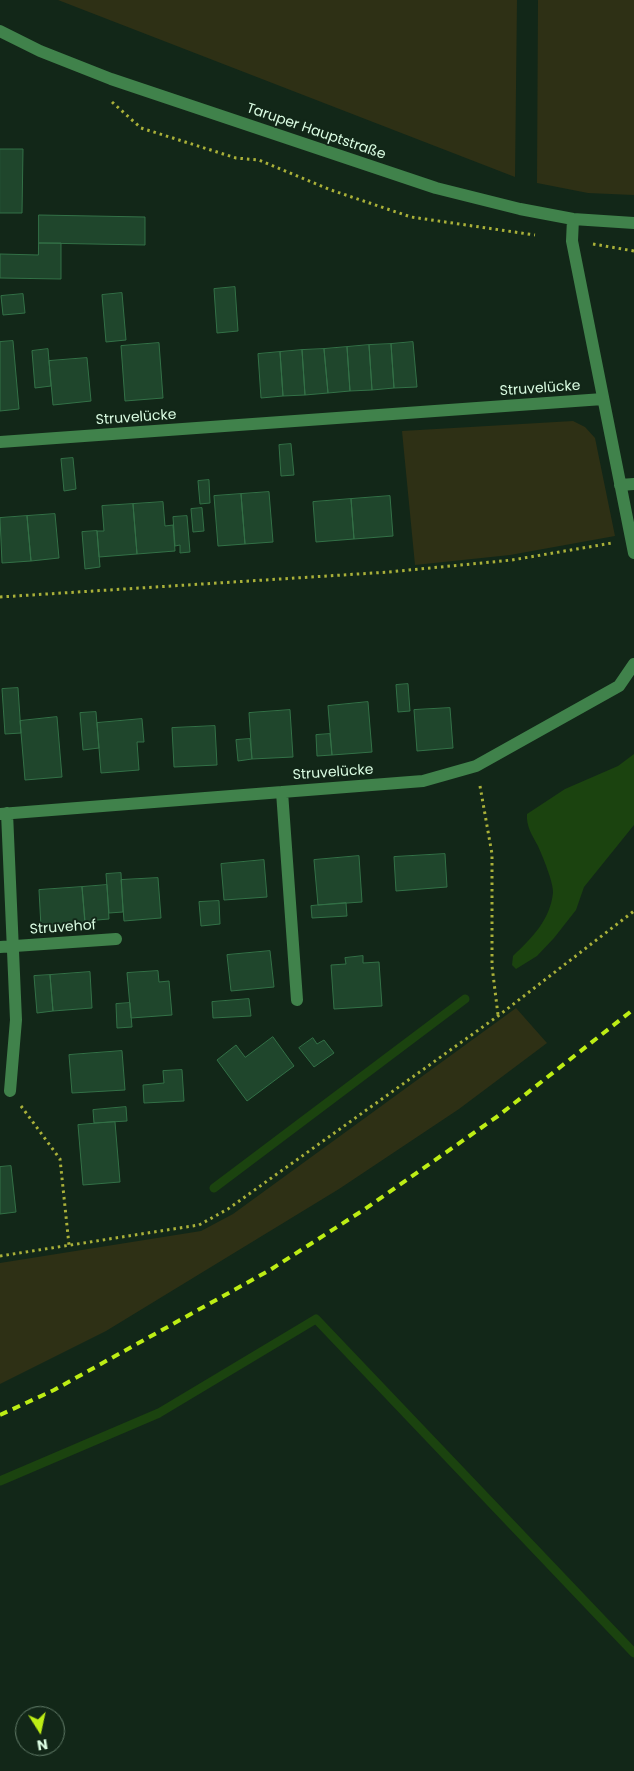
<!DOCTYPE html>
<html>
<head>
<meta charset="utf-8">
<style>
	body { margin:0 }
	#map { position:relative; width:634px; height:1771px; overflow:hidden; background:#122718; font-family:Poppins,sans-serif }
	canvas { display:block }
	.north { position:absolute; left:15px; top:1706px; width:50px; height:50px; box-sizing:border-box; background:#122718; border:1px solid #627c69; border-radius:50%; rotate:170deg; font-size:14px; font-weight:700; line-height:20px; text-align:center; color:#dafce2 }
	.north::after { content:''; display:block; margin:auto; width:18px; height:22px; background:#bded15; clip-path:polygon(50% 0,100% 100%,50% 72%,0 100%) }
</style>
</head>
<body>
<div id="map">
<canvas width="634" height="1771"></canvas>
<div class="north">N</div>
</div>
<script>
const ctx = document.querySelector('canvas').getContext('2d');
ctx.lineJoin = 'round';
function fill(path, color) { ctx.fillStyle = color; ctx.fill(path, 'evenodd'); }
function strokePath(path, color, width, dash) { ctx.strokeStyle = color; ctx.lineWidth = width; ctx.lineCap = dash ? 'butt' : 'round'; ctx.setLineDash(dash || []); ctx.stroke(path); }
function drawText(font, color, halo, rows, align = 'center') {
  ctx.font = font + ' Poppins,sans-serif'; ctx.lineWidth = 4; ctx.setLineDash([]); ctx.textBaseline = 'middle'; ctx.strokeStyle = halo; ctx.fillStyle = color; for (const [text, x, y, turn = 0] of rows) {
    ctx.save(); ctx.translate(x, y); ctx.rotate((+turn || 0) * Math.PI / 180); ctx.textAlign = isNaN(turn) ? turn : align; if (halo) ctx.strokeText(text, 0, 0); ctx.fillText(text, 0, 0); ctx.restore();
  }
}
fill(new Path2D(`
	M58,0H517L515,177Z
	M538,0H634V195L588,193L537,183Z
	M573,421L585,427L595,438L615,536L510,555L415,565L402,431Z
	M516,1008L547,1043L459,1109L339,1189L106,1331L0,1384V1263L201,1231L233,1214Z`), '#2e3015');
fill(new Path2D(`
	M634,754V825L584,887L576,910L554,938L537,956L516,969L512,965L513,956C532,938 550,920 553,893C554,883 542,855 538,846C532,835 526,826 527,814L565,789L618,766Z`), '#1b430f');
strokePath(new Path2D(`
	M214,1188L465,999
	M0,1481L159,1413L316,1319L634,1653`), '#1b430f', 9);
const building = new Path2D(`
	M0,149H23L22,213H0Z
	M39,215L145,217V245L39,243Z
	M39,243H61V279L0,278V254L38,255Z
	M235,287L238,331L217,333L214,289Z
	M122,293L126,340L106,342L102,295Z
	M23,294L25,313L3,315L1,296Z
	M13,341L19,409L0,411V342Z
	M413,342L417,387L394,388L391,344Z
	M159,343L163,398L125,401L121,346Z
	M391,344L394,388L372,390L369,345Z
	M369,345L372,390L350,391L347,347Z
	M347,347L350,391L328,393L324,349Z
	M48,349L51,386L35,388L32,351Z
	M324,349L328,393L305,395L302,350Z
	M302,350L305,395L283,396L280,352Z
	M280,352L283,396L261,398L258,354Z
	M87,358L91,401L53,405L49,361Z
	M291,444L294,475L281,476L279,445Z
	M73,458L76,489L64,491L61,459Z
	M209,480L210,503L200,504L198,481Z
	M269,492L273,542L245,544L241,494Z
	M241,494L245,544L218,546L214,496Z
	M390,496L393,536L354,539L351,499Z
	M351,499L354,539L316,542L313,502Z
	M163,502L165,526L173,525L175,551L137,554L133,504Z
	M133,504L137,554L99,557L97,531H104L102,506Z
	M202,508L204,531L193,532L191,509Z
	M55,514L59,558L31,561L27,516Z
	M27,516L31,561L2,563L0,518Z
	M187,516L190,552L180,553V545L175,546L173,517Z
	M97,531L100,567L85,569L82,532Z
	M408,684L410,711L398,712L396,685Z
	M18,688L21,733L5,734L2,689Z
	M368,702L372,752L332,755L328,706Z
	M450,708L453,748L417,751L414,710Z
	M290,710L293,757L252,759L249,713Z
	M96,712L99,748L83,750L80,713Z
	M57,717L62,777L25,780L20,721Z
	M142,719L144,742H137L139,770L101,773L97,723Z
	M215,726L217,765L174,767L172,728Z
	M330,734L332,755L317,756L316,735Z
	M250,739L252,759L238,761L236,740Z
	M445,854L447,887L396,891L394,857Z
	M359,856L362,902L318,905L314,860Z
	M264,860L267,897L224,900L221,864Z
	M121,873L123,912L109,913L106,874Z
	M158,878L161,918L124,921L121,880Z
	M107,885L109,919L85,921L82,887Z
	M82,887L85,924L41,927L39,890Z
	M219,901L220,924L201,926L199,902Z
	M346,903L347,916L312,918L311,906Z
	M270,951L274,987L231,991L227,955Z
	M363,956V963L379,962L382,1006L334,1009L331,965L346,964L345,958Z
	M158,971L159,982L169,981L172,1015L131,1018L127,973Z
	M90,972L92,1008L53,1011L50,975Z
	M50,975L53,1011L37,1013L34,976Z
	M249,999L251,1016L213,1018L212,1002Z
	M130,1003L132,1027L117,1028L116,1004Z
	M273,1037L294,1066L247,1101L217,1060L236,1045L245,1057Z
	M313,1038L317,1044L324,1040L334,1053L314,1067L299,1048Z
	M122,1051L125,1090L72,1093L69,1055Z
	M182,1070L184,1101L144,1103L143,1085L164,1083L163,1071Z
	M126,1107L127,1121L94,1123L93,1110Z
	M115,1122L120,1182L83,1185L78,1125Z
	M11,1166L16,1212L0,1214V1167Z`);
fill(building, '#1f462c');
strokePath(building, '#337147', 1);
strokePath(new Path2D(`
	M112,102L141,128L236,158L259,160L331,190L411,217L535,235
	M593,244L634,251
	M0,597L389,572L512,560L612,543
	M480,786L492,854V966L498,1015
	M21,1106L60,1159L69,1245
	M0,1256L199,1225L228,1209L498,1016L634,911`), '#aab139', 3, [2.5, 4]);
strokePath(new Path2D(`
	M0,31L40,51L111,79L436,188L520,209L573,219L634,223
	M573,219L572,241L634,553
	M0,442L603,399
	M620,485L634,484
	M282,792L297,1000
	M7,813L16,1020L10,1091
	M0,814L423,781L476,766L619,686L634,664
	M0,947L116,939`), '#40824b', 12);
strokePath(new Path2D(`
	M0,1415L54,1390L270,1270L365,1209L498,1116L634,1009`), '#bded15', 4, [8, 6]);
drawText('14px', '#dafce2', '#122718', [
	["Taruper Hauptstraße",316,132,19],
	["Struvelücke",540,389,-4],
	["Struvelücke",136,418,-4],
	["Struvelücke",333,773,-4],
	["Struvehof",63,928,-4]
]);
</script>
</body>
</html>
